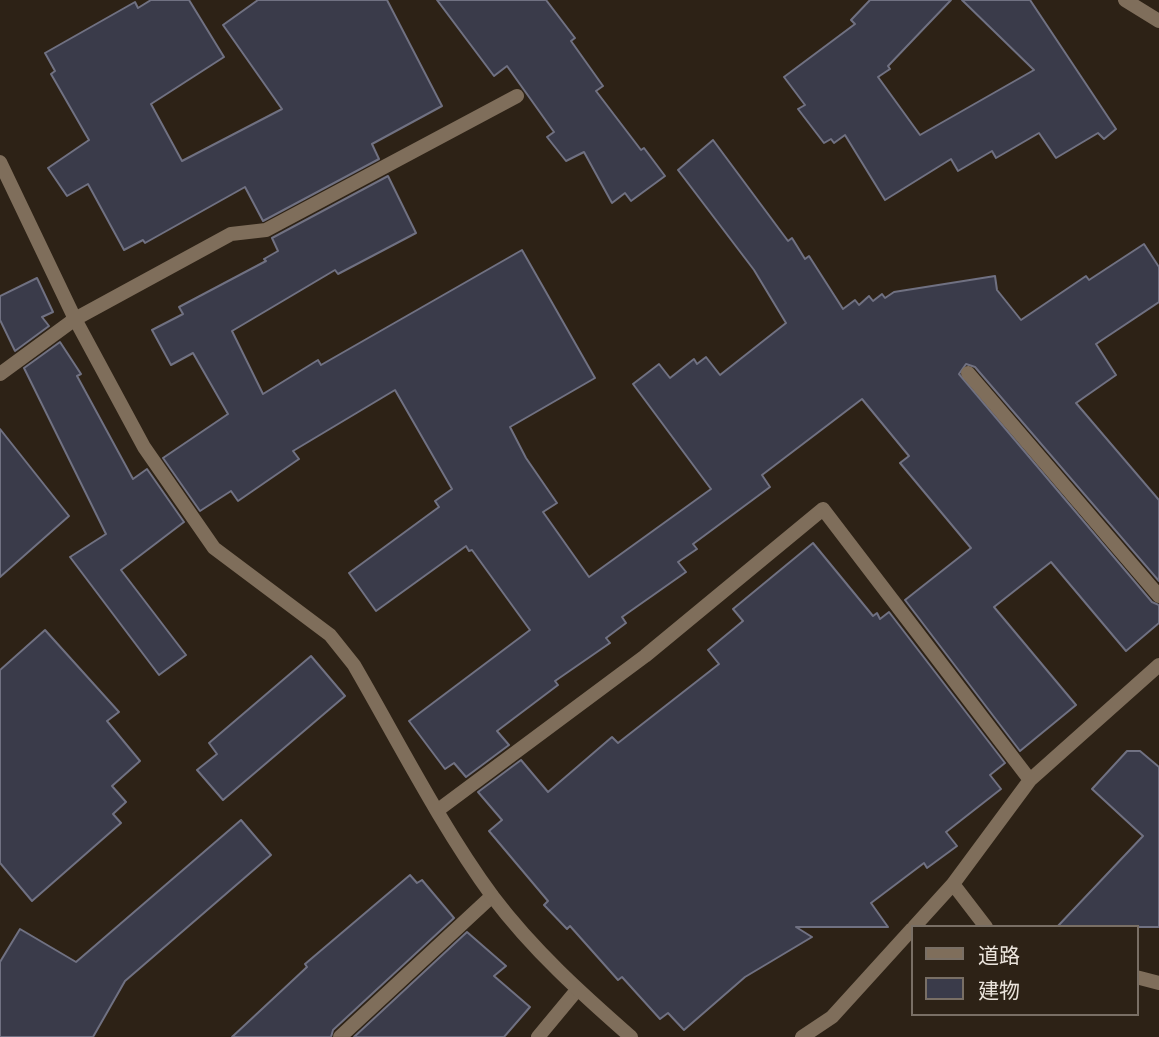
<!DOCTYPE html>
<html>
<head>
<meta charset="utf-8">
<style>
	body { margin:0 }
	#map { position:relative; width:1159px; height:1037px; overflow:hidden; background:#2d2216; font-family:"Libre Baskerville","Noto Sans JP",serif }
	canvas { display:block }
	.legend { position:absolute; left:911px; top:925px; width:228px; height:91px; box-sizing:border-box; background:#2d2216; border:2px solid #796f65; margin:0; padding:9px 12px; list-style:none; font-size:21px; color:#eae3db }
	.legend li { display:flex; align-items:center; gap:14px; height:35px }
	.legend b { width:35px; border:2px solid #796f65 }
</style>
</head>
<body>
<div id="map">
<canvas width="1159" height="1037"></canvas>
<ul class="legend">
<li><b style="height:9px;background:#7f6e5b"></b>道路</li>
<li><b style="height:19px;background:#3a3b4a"></b>建物</li>
</ul>
</div>
<script>
const ctx = document.querySelector('canvas').getContext('2d');
ctx.lineJoin = 'round';
function fill(path, color) { ctx.fillStyle = color; ctx.fill(path, 'evenodd'); }
function strokePath(path, color, width, dash) { ctx.strokeStyle = color; ctx.lineWidth = width; ctx.lineCap = dash ? 'butt' : 'round'; ctx.setLineDash(dash || []); ctx.stroke(path); }
const building = new Path2D(`
	M151,0H189L224,57L151,104L182,161L282,109L223,25L258,0H387L442,106L372,144L379,159L263,221L245,187L145,243L143,240L124,250L88,184L67,196L48,168L89,140L51,74L55,71L45,53L135,2L138,8Z
	M437,0H546L575,38L571,41L603,86L596,91L641,150L644,148L665,176L631,201L625,193L612,203L584,152L566,161L547,137L554,132L507,66L494,76Z
	M870,0H951L888,66L890,69L878,77L920,135L1034,70L962,0H1030L1116,129L1104,139L1098,133L1056,158L1039,133L996,158L992,151L958,171L951,159L885,200L845,135L834,143L831,139L824,143L798,109L805,105L784,77L855,24L851,20Z
	M713,140L788,241L792,238L805,259L809,256L843,309L855,300L859,305L869,296L873,301L882,294L885,298L894,292L995,276L997,290L1021,320L1086,276L1089,280L1144,244L1159,267V302L1096,344L1116,375L1076,403L1159,500V581L975,367L966,364L959,374L1152,602L1159,605V623L1126,651L1051,562L994,607L1076,705L1020,751L905,600L971,548L900,463L909,456L862,399L762,475L770,487L693,544L697,549L678,562L686,572L622,617L626,623L606,638L610,643L555,681L558,685L497,731L509,745L466,777L454,763L445,769L409,721L530,630L472,550L469,551L466,546L376,611L349,573L439,507L435,501L452,489L395,390L293,451L299,459L238,501L231,491L200,511L163,458L228,414L193,353L171,365L152,330L183,314L179,307L266,261L264,259L278,251L272,238L388,176L416,233L338,274L335,270L232,331L263,394L318,360L321,365L522,250L595,378L510,427L526,458L557,503L543,512L589,577L711,489L633,384L659,364L670,378L694,359L697,364L706,357L720,375L786,323L754,270L678,170Z
	M37,278L53,312L42,317L49,326L15,351L0,320V296Z
	M60,342L81,374L77,376L133,479L147,469L184,522L121,570L186,655L159,675L70,557L106,534L24,368Z
	M0,429L69,516L0,577Z
	M813,543L873,616L877,613L880,619L889,612L1005,763L990,775L1001,789L946,832L957,846L927,868L924,863L871,903L888,927H796L812,937L745,977L684,1030L668,1013L660,1019L622,977L618,980L570,926L567,929L544,905L548,901L489,831L502,820L478,792L521,760L548,792L612,737L618,743L719,664L708,650L743,621L733,609Z
	M45,630L119,712L107,721L140,761L112,786L126,802L113,814L121,823L32,901L0,863V670Z
	M311,656L345,696L223,800L197,770L217,754L209,743Z
	M1127,751H1140L1159,767V927H1057L1143,836L1092,789Z
	M241,820L271,855L125,981L93,1037H0V962L20,929L76,962Z
	M410,875L417,883L422,880L454,918L333,1030L331,1037H232L307,967L305,964Z
	M467,932L506,966L494,976L530,1007L504,1037H354Z`);
fill(building, '#3a3b4a');
strokePath(building, '#707182', 2);
strokePath(new Path2D(`
	M340,1037L492,896
	M538,1037L577,990`), '#7f6e5b', 14);
strokePath(new Path2D(`
	M1125,0L1159,21
	M0,162L75,319L144,447L214,548L330,635L354,665C398,741 441,826 493,897C533,950 582,994 631,1037
	M968,373L1159,596
	M0,374L75,319L231,234L266,230L517,96
	M438,810L645,656L823,509L1030,780
	M953,884L986,927
	M914,927L953,884L1030,780L1159,665
	M1136,977L1159,983
	M802,1037L832,1017L912,929`), '#7f6e5b', 14);
</script>
</body>
</html>
